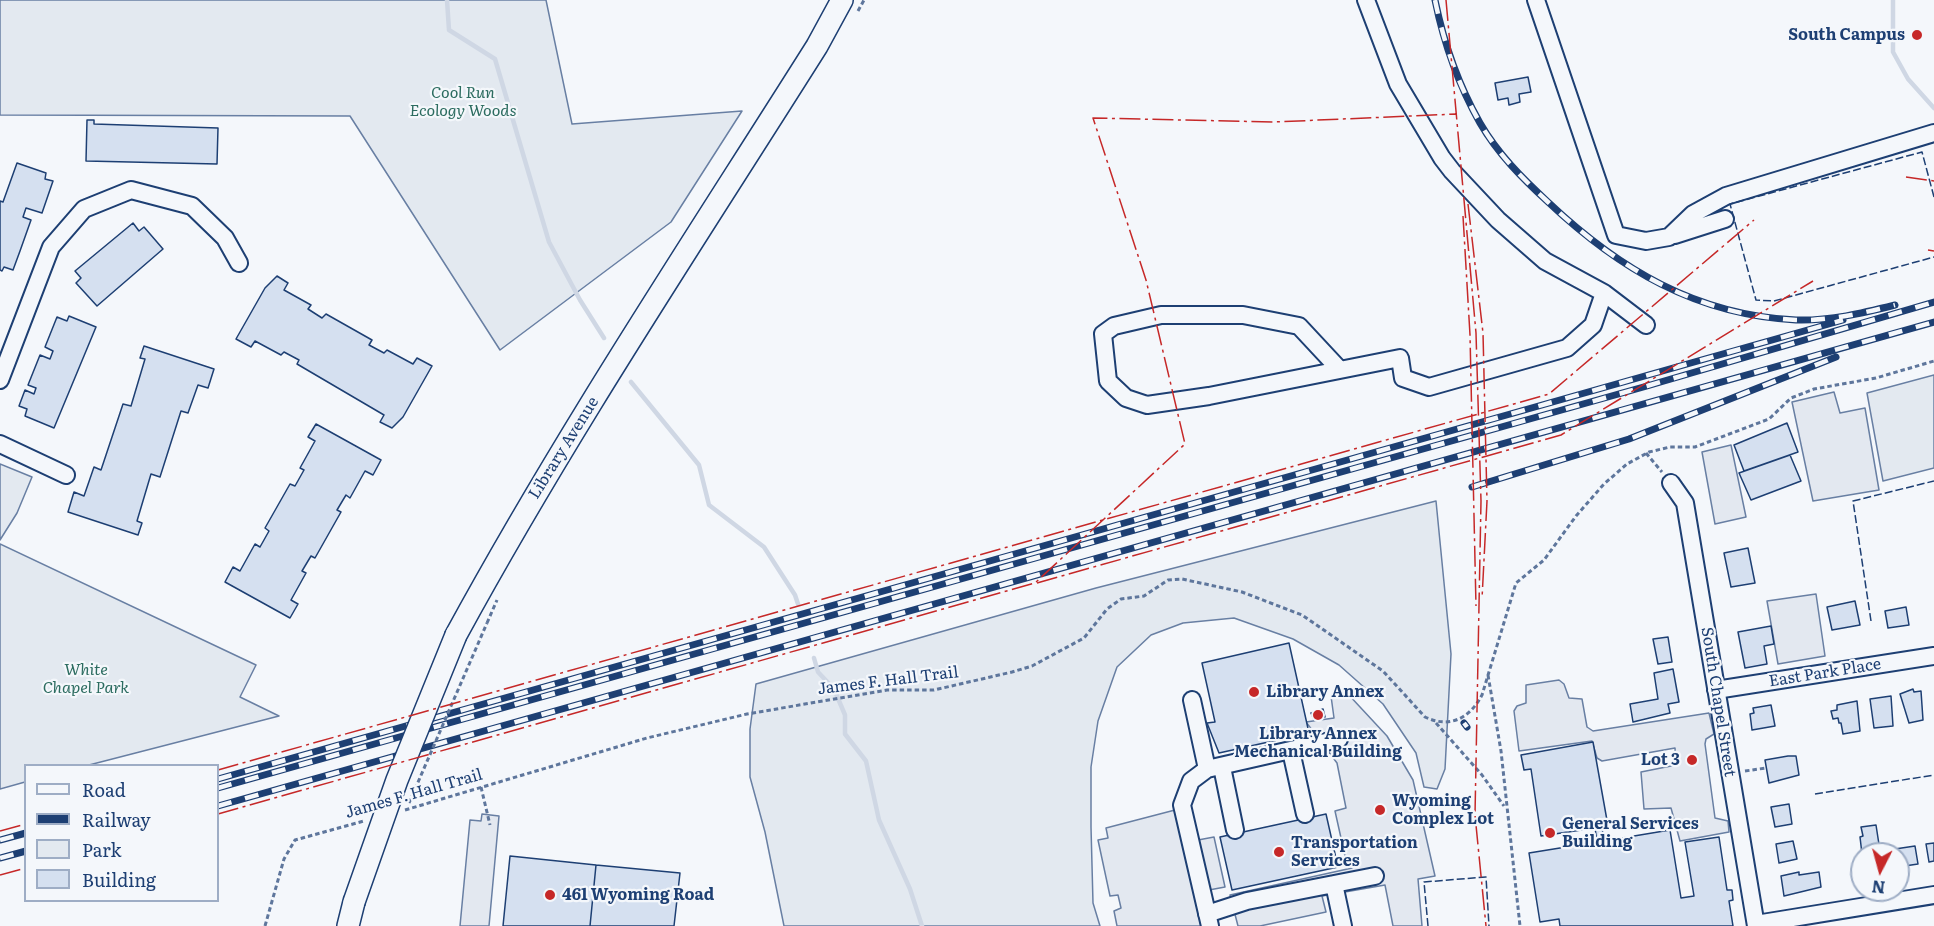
<!DOCTYPE html>
<html>
<head>
<meta charset="utf-8">
<style>
	body { margin:0 }
	#map { position:relative; width:1934px; height:926px; overflow:hidden; background:#f4f7fb; font-family:Literata,serif }
	canvas { display:block }
	.legend { position:absolute; left:24px; top:764px; width:195px; height:138px; box-sizing:border-box; background:#f4f7fb; border:2px solid #9eadc5; margin:0; padding:8px 10px; list-style:none; font-size:18px; color:#1d3f73 }
	.legend li { display:flex; align-items:center; gap:12px; height:30px }
	.legend b { width:30px; border:2px solid #9eadc5 }
	.north { position:absolute; left:1850px; top:842px; width:60px; height:60px; box-sizing:border-box; background:#f4f7fb; border:2px solid #9eadc5; border-radius:50%; rotate:186deg; font-size:16px; font-weight:700; line-height:24px; text-align:center; color:#1d3f73 }
	.north::after { content:''; display:block; margin:auto; width:21px; height:27px; background:#c62828; clip-path:polygon(50% 0,100% 100%,50% 72%,0 100%) }
</style>
</head>
<body>
<div id="map">
<canvas width="1934" height="926"></canvas>
<ul class="legend">
<li><b style="height:8px;background:#f4f7fb"></b>Road</li>
<li><b style="height:8px;background:#1d3f73"></b>Railway</li>
<li><b style="height:16px;background:#e3e9f0"></b>Park</li>
<li><b style="height:16px;background:#d5e0f0"></b>Building</li>
</ul>
<div class="north">N</div>
</div>
<script>
const ctx = document.querySelector('canvas').getContext('2d');
ctx.lineJoin = 'round';
function fill(path, color) { ctx.fillStyle = color; ctx.fill(path, 'evenodd'); }
function strokePath(path, color, width, dash) { ctx.strokeStyle = color; ctx.lineWidth = width; ctx.lineCap = dash ? 'butt' : 'round'; ctx.setLineDash(dash || []); ctx.stroke(path); }
function drawText(font, color, halo, rows, align = 'center') {
  ctx.font = font + ' Literata,serif'; ctx.lineWidth = 4.5; ctx.setLineDash([]); ctx.textBaseline = 'middle'; ctx.strokeStyle = halo; ctx.fillStyle = color; for (const [text, x, y, turn = 0] of rows) {
    ctx.save(); ctx.translate(x, y); ctx.rotate((+turn || 0) * Math.PI / 180); ctx.textAlign = isNaN(turn) ? turn : align; if (halo) ctx.strokeText(text, 0, 0); ctx.fillText(text, 0, 0); ctx.restore();
  }
}
const green = new Path2D(`
	M0,0H546L572,124L742,111L671,222L500,350L350,116L0,115Z
	M1934,375V468L1883,481L1867,393Z
	M0,464L32,477L17,513L0,540Z
	M1436,501L1451,654L1445,769L1437,789L1424,787L1416,753L1383,704L1339,665L1293,639L1234,618L1183,623L1151,635L1117,667L1098,721L1091,767V827L1093,903L1100,926H784L765,832L750,777V729L756,684L1096,588Z
	M0,544L256,665L240,697L279,716L89,765L26,766L25,782L0,789Z`);
fill(green, '#e3e9f0');
strokePath(green, '#687fa3', 1.5);
const parking = new Path2D(`
	M1834,392L1840,413L1865,408L1879,490L1813,501L1792,402Z
	M1731,445L1746,517L1715,524L1702,452Z
	M1816,594L1825,656L1778,664L1767,601Z
	M1559,680L1564,684L1569,698L1582,699L1587,727L1593,731L1709,713L1714,734L1706,739L1705,744L1715,818L1728,821L1729,832L1680,841L1671,808L1644,809L1641,772L1676,765L1675,748L1602,761L1597,758L1592,741L1519,751L1514,711L1517,706L1526,703V685Z
	M1347,693L1387,736L1413,780L1435,876L1418,879L1422,926H1393L1385,885L1322,896L1326,912L1260,926H1238L1230,895L1352,868L1355,864L1357,858L1345,856L1335,811L1346,808L1337,763L1306,722L1334,718L1331,696Z
	M1175,810L1201,926H1117L1114,911L1121,908L1118,895L1110,896L1098,840L1108,838L1106,828Z
	M482,814L499,816L489,926H460L470,820L481,821Z
	M1214,837L1225,887L1209,890L1198,840Z`);
fill(parking, '#e3e8f0');
strokePath(parking, '#687fa3', 1.5);
strokePath(new Path2D(`
	M447,0L449,30L495,59L549,242L580,300L604,338
	M1893,0V52L1908,79L1934,108
	M631,382L699,465L709,505L764,547L795,595L798,604
	M814,658L818,672L834,689L845,715V734L866,761L879,820L910,889L922,926`), '#cfd7e4', 4.5);
const building = new Path2D(`
	M1528,77L1531,92L1519,94L1520,102L1509,105L1508,98L1498,100L1495,83Z
	M87,120H94V124L218,128L217,164L86,161Z
	M17,163L46,173L45,179L53,181L42,213L26,208L23,217L31,220L20,251L13,270L4,267L2,271L0,270V201L3,202Z
	M133,223L139,231L144,227L163,249L97,306L76,283L81,278L75,271Z
	M277,276L288,283L284,290L311,305L308,309L322,318L326,314L372,340L369,345L384,353L387,350L413,364L417,358L432,366L403,417L392,428L380,422L384,415L297,364L299,360L284,352L281,355L255,341L251,347L236,339L265,288Z
	M69,316L96,327L54,428L25,416L27,409L19,406L25,390L34,394L36,388L28,385L40,355L50,359L53,351L45,347L57,317L67,321Z
	M144,346L214,369L208,388L198,385L188,413L181,411L160,477L151,474L137,521L142,523L138,535L68,512L74,492L84,496L94,467L101,470L123,404L131,406L145,359L140,358Z
	M1787,423L1798,452L1744,471L1734,445Z
	M316,424L381,460L373,475L365,471L350,498L346,495L337,510L341,512L315,558L311,556L302,571L306,573L291,600L298,604L290,618L225,582L233,567L240,571L255,544L260,547L269,531L265,528L290,484L295,486L304,470L300,468L315,441L308,437Z
	M1790,455L1801,481L1751,500L1739,473Z
	M1748,548L1755,583L1731,587L1724,553Z
	M1855,601L1860,625L1832,630L1827,607Z
	M1906,607L1909,625L1888,628L1885,611Z
	M1771,626L1774,644L1764,646L1767,664L1745,668L1738,632Z
	M1668,637L1672,662L1658,664L1653,639Z
	M1289,643L1309,733L1219,753L1207,723L1215,722L1202,663Z
	M1673,669L1679,702L1668,704L1670,713L1633,722L1630,704L1658,699L1654,673Z
	M1913,689L1914,692L1921,691L1923,720L1909,723L1900,694Z
	M1891,696L1893,726L1874,728L1870,699Z
	M1857,701L1860,731L1843,734L1841,723H1839L1838,718L1833,719L1831,711L1837,710V705Z
	M1771,705L1775,726L1752,730L1750,714L1754,713L1753,708Z
	M1323,709L1325,717L1314,720L1311,713Z
	M1593,742L1608,826L1602,827L1604,841L1670,830L1681,898L1694,896L1685,842L1719,837L1727,890H1732L1733,900L1729,901L1733,926H1560L1559,919L1540,922L1529,853L1597,842L1595,828L1541,836L1531,769L1524,770L1521,755Z
	M1788,756H1796L1799,775L1769,783L1765,760Z
	M1789,804L1792,824L1775,827L1771,807Z
	M1326,814L1338,867L1232,890L1220,837Z
	M1876,825L1880,851H1883V854H1862L1860,837L1863,836L1861,827Z
	M1793,841L1797,859L1779,863L1776,844Z
	M1934,843V861L1929,862L1926,844Z
	M1915,846L1918,864L1898,867V854L1895,849Z
	M510,856L596,865L590,926H503Z
	M596,865L680,873L674,926H590Z
	M1799,872V875L1819,872L1821,887L1784,896L1781,876Z`);
fill(building, '#d5e0f0');
strokePath(building, '#1d3f73', 1.5);
const minor = new Path2D(`
	M1366,0L1398,84L1442,158L1452,171L1498,220L1545,261L1604,293L1646,325
	M1536,0L1616,235L1646,241L1669,237L1693,214L1726,196L1934,133
	M1675,235L1725,219
	M1340,370L1299,326L1243,315H1161L1114,326L1103,334L1108,381L1126,398L1147,405L1209,396L1400,358L1403,378L1429,387L1567,348L1593,325L1604,293
	M0,380L51,247L84,209L131,190L192,206L225,238L239,263
	M0,444L66,475
	M1671,483L1685,503L1756,926
	M1716,690L1934,656
	M1192,700L1207,769
	M1291,751L1305,814
	M1222,767L1235,830
	M1334,884L1343,926
	M1207,914L1247,901L1375,876
	M1756,924L1934,895
	M1210,926L1182,805L1191,781L1207,769L1339,739`);
const major = new Path2D(`
	M456,635C566,433 694,241 817,46L842,0
	M348,926L354,902`);
strokePath(minor, '#1d3f73', 20);
strokePath(major, '#1d3f73', 24);
strokePath(new Path2D(`
	M858,11L864,0
	M1646,453L1662,472
	M487,623L497,600
	M1488,675L1501,751L1520,926
	M1436,723L1482,775L1504,806
	M1745,771L1766,768
	M481,787L490,825
	M405,810L647,738L747,714L887,690H934L1012,672L1032,666L1084,638L1107,609L1121,599L1144,596L1168,580L1182,579L1242,592L1302,615L1383,671L1425,717C1450,729 1470,718 1482,695L1516,583L1544,560L1576,516L1604,484L1627,464L1649,452L1670,447H1695L1769,419L1791,398L1814,389L1876,378L1934,361
	M265,926L284,859L295,840L364,821`), '#5e769c', 3, [4.5, 3]);
strokePath(minor, '#f4f7fb', 16);
strokePath(major, '#f4f7fb', 21);
const rail = new Path2D(`
	M1435,0C1444,44 1458,84 1480,123C1498,154 1522,178 1548,202C1619,269 1696,315 1796,320C1830,321 1863,313 1895,305
	M1472,487L1629,439L1836,357
	M1464,723L1467,727
	M218,779L1843,320
	M218,788L1647,386L1934,302
	M218,806L1934,322
	M0,840L26,833
	M0,858L26,851`);
strokePath(rail, '#1d3f73', 7);
strokePath(rail, '#f4f7fb', 4.5, [14]);
const majorBridge = new Path2D(`
	M354,902L397,780L456,635`);
strokePath(majorBridge, '#1d3f73', 24, []);
strokePath(new Path2D(`
	M409,803L487,623`), '#5e769c', 3, [4.5, 3]);
strokePath(majorBridge, '#f4f7fb', 21);
strokePath(new Path2D(`
	M1934,197L1922,152L1730,204L1756,300L1774,301L1934,257
	M1871,621L1853,501L1934,481
	M1815,794L1934,775
	M1428,926L1424,882L1486,877L1489,926`), '#1d3f73', 1.5, [8, 3]);
strokePath(new Path2D(`
	M1446,0L1476,333L1481,501L1475,815L1486,926
	M1906,177L1934,181
	M1468,204L1483,333L1487,501L1482,599
	M1463,216L1470,335L1476,606
	M1928,250L1934,251
	M1037,583L1561,435L1813,281
	M218,770L1549,394L1754,220
	M218,814L1035,583L1185,444L1146,280L1093,118L1274,122L1457,114
	M0,831L26,824
	M0,875L26,868`), '#c62828', 1.5, [21, 4.5, 3, 4.5]);
for (const [x, y, r, color] of [
	[1917,35,6,"#c62828"],
	[1254,692,6,"#c62828"],
	[1318,715,6,"#c62828"],
	[1692,760,6,"#c62828"],
	[1380,810,6,"#c62828"],
	[1550,833,6,"#c62828"],
	[1279,852,6,"#c62828"],
	[550,895,6,"#c62828"]
]) { const dot = new Path2D(); dot.arc(x, y, r, 0, 2 * Math.PI); ctx.fillStyle = color; ctx.fill(dot); strokePath(dot, '#f4f7fb', 2); }
drawText('bold 16px', '#1d3f73', '#f4f7fb', [
	["South Campus",1905,35,"right"],
	["Library Annex",1266,692],
	["Library Annex",1318,734,"center"],
	["Mechanical Building",1318,752,"center"],
	["Lot 3",1680,760,"right"],
	["Wyoming",1392,801],
	["Complex Lot",1392,819],
	["General Services",1562,824],
	["Building",1562,842],
	["Transportation",1291,843],
	["Services",1291,861],
	["461 Wyoming Road",562,895]
], 'left');
drawText('italic 16px', '#2c6c60', '#f4f7fb', [
	["Cool Run",463,93],
	["Ecology Woods",463,111],
	["White",86,670],
	["Chapel Park",86,688]
]);
drawText('16px', '#1d3f73', '#f4f7fb', [
	["Library Avenue",564,448,-58],
	["East Park Place",1825,673,-9],
	["James F. Hall Trail",888,681,-7],
	["South Chapel Street",1718,702,81],
	["James F. Hall Trail",414,794,-16]
]);
</script>
</body>
</html>
